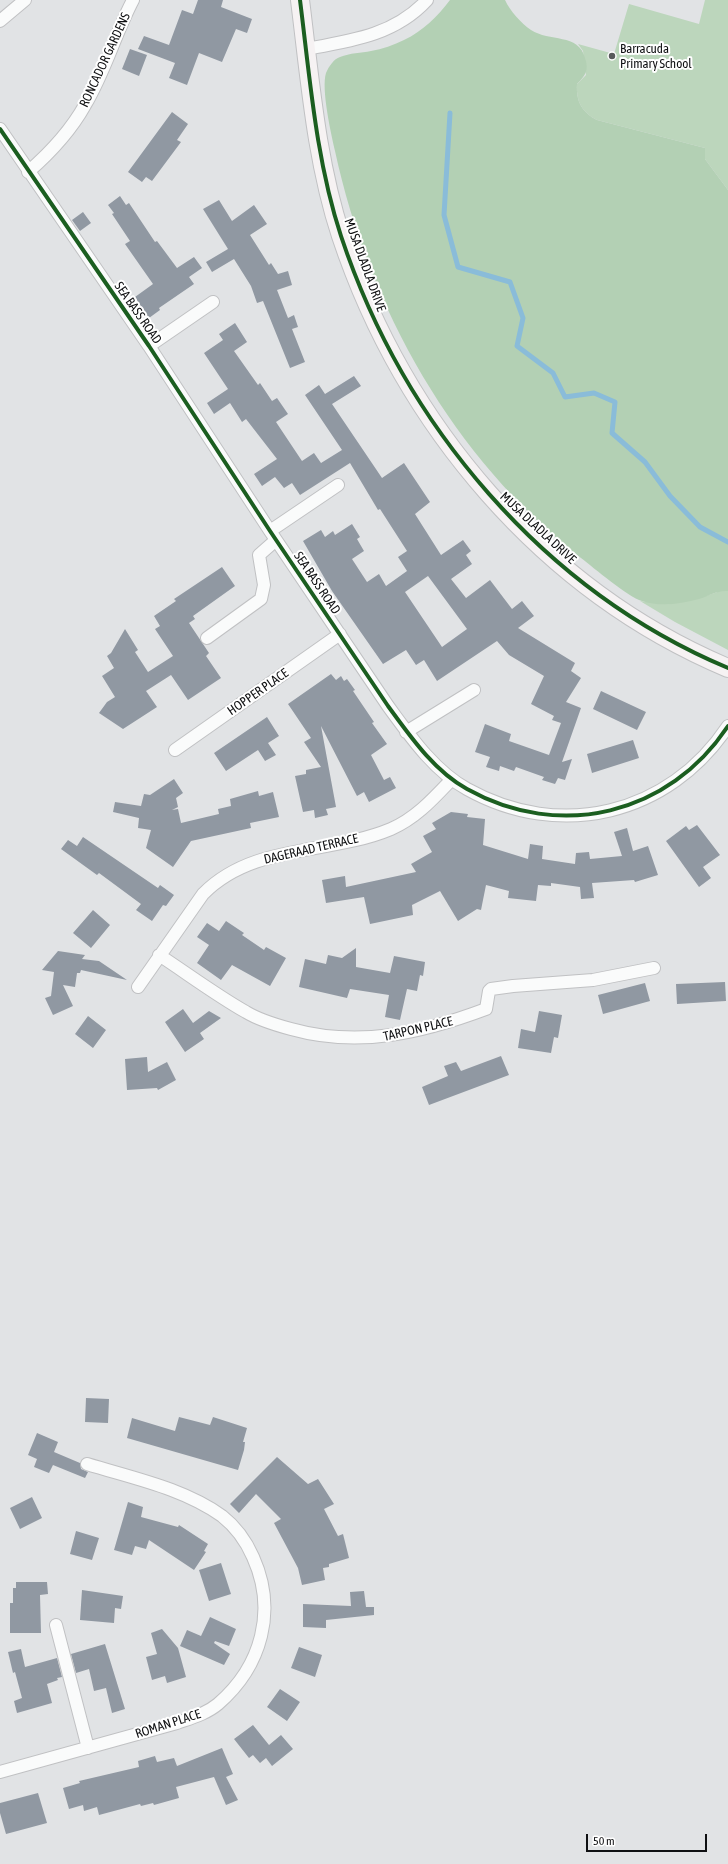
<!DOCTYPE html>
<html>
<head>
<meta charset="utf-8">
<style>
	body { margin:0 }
	#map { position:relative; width:728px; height:1864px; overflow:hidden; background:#e1e3e5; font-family:"Asap Condensed",sans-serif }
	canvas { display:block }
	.scale { position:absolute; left:586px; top:1834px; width:121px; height:18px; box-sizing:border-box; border:2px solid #0f1012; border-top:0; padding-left:5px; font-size:12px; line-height:14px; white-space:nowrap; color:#0f1012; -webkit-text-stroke:3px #fff; paint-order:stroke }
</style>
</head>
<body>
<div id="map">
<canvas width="728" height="1864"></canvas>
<div class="scale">50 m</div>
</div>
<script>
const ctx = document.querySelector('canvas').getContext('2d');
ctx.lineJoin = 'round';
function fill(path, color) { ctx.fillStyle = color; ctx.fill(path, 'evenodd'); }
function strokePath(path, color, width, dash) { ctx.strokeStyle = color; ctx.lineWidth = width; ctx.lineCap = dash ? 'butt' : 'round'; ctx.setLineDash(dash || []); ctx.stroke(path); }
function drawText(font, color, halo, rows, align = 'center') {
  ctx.font = font + ' "Asap Condensed",sans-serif'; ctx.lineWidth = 4; ctx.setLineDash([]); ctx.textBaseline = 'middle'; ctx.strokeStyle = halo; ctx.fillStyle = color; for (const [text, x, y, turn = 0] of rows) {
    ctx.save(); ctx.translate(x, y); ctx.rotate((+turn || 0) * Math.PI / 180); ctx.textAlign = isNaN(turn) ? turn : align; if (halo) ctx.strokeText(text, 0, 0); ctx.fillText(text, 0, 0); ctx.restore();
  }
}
fill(new Path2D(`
	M705,0H728V190L705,159V148L597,120C582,112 576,102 577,84L586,75L583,51L578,44L614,54L629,4L699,24Z
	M723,590L728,591V650L675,622L640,601C669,606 696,600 723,590Z`), '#bcd6bc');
fill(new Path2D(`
	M450,0H505C510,11 521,23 531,30C549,42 579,33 585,58C589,70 586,75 577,84C576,102 582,112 597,120L705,148V159L728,190V591C718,590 708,596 699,599C681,604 659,607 642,601C628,597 594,568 581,558C453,458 369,308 335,151C331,133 321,89 326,73C329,66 334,59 340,57C350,53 361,53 371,51C382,49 394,45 404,40C423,31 437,17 450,0Z`), '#b3d0b4');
strokePath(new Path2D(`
	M450,113L444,215L458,267L510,282L523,318L517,346L553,373L565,397L594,393L615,402L612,433L645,462L670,496L700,527L728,542`), '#8abcd9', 5);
fill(new Path2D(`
	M198,0H223L221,7L252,19L247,33L236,29L222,62L199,53L187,85L169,78L175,63L138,49L144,36L169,45L182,10L193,14Z
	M130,49L147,55L139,76L122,69Z
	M172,112L188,124L177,140L181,142L152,181L146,177L142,182L128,172Z
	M120,196L126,205L129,203L155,242L157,241L177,268L194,257L202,268L189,277L194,284L159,308L160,310L149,318L135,297L153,284L125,244L130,241L112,214L114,213L108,205Z
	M219,200L232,221L254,205L267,224L250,235L269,265L271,263L278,274L288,271L292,285L277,290L288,318L294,315L298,327L292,329L305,362L290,368L263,301L257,303L251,286L234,259L212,272L206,262L228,249L203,209Z
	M83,212L91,223L80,231L72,220Z
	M235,323L247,342L234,351L258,385L260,383L272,401L277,398L288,414L276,422L302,461L314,453L321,463L342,450L305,395L319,385L325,394L354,376L361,386L332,404L382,478L404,463L430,502L415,514L441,555L463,540L471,551L466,555L472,564L451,579L466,598L490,580L512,609L522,601L534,616L518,628L575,663L571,671L581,678L566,702L581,708L562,762L572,759L565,780L558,778L555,784L542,780L544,777L516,767L514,771L500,766L499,771L486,767L490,757L475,752L485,724L511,734L509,741L549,755L561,723L552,720L554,716L531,704L544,676L509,655L497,641L437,681L424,660L416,665L406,650L383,664L332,591L303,541L321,530L325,537L333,531L335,535L352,524L360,537L357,539L364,551L352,559L367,582L379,574L386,586L407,571L398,557L407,551L380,509L378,510L350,463L300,495L292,483L284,488L275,477L262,486L254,474L277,459L246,419L242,422L230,403L214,414L207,403L228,389L204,353L223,340L219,334ZM428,576L467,629L442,647L405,592Z
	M222,567L235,586L193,616L195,619L189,623L209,653L206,656L221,678L188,700L171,675L146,691L157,707L123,729L99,713L107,702L115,697L102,676L114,668L107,656L111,653L125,629L138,650L135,652L148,672L173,656L155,629L160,626L154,616L176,601L174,599Z
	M331,674L336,680L341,676L344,681L347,679L355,690L353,691L374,722L372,723L387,744L371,755L384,780L390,777L396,788L369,802L364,792L357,796L321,726L336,807L326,809L328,815L315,818L314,810L303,812L295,776L306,774V770L321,767L304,742L311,738L288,704Z
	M601,691L646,712L637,730L593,709Z
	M267,717L279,736L268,743L276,755L265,761L258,750L226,771L214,753Z
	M633,740L639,758L592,773L587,754Z
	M174,779L183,793L176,798L178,807L172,810L178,809L181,823L219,814L218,809L231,806L230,799L258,791L259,796L273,792L279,817L250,823L251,828L191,841L173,867L146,848L151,830L138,828L139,818L113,812L115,802L141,806L144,794L150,795Z
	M451,812L468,814L467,817L485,819L483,845L528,859L530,844L543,846L542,859L575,864L576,853L589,852L590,859L622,856L614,832L627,828L633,851L648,846L658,875L635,882L634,880L592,883L594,898L581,899L580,887L551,883V886L538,885L536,901L508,898L509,891L486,885L481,910L477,909L458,921L440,891L412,905L413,915L370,924L364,897L326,903L322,880L345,876L346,887L416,872L411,864L432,852L423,836L436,829L432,823Z
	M697,825L720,855L703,867L711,878L699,887L666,841L686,826L689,830Z
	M83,837L158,888L160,885L174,895L166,906L163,905L152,921L136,910L141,904L99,873L97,875L61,849L68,840L77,846Z
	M93,910L110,925L91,948L73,933Z
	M226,921L244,933L242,935L264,950L266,947L286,958L270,986L232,965L221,980L197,963L209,945L197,937L207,923L219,931Z
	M356,948V967L390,973L394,956L425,962L423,976L420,975L417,991L407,989L400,1020L385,1017L389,995L350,989L347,998L299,987L305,959L326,964L328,955L342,958Z
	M58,951L85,955L82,959L99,961L127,980L81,970L80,973H77L75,987L63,985L73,1006L53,1015L45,998L51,996L54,972L42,970Z
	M725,982L726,1001L677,1004L676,984Z
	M645,983L650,1001L603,1014L598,995Z
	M183,1009L193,1023L209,1011L221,1018L200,1033L204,1039L185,1052L165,1022Z
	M539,1011L562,1015L558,1038L554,1037L551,1053L518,1048L521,1029L535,1032Z
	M88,1016L106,1030L93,1048L75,1034Z
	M501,1056L509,1075L429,1105L422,1087L448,1076L444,1066L456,1062L461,1071Z
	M147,1057L148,1072L167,1062L176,1080L158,1090L157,1088L127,1090L125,1059Z
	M86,1398L109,1399L108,1423L85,1422Z
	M179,1417L210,1425L213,1417L247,1428L243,1442H245L244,1450L238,1470L127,1438L132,1418L175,1431Z
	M37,1433L58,1442L54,1452L80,1463L81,1469L88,1472L85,1478L53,1465L49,1473L34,1467L37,1459L28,1455Z
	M277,1457L308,1484L318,1479L334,1504L324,1509L338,1536L343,1534L349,1558L329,1564V1567L323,1568L325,1580L302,1585L298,1568L274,1523L281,1519L256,1494L239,1513L230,1504Z
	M32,1497L42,1518L20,1529L10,1508Z
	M128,1502L143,1507L141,1517L178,1527L179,1525L208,1544L204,1551L206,1552L194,1570L149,1540L146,1549L135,1546L132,1555L114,1550Z
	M76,1531L99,1538L92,1560L70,1554Z
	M221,1563L231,1594L209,1601L199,1570Z
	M16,1582H47L48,1594L40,1595L41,1633H10V1603H13V1588H16Z
	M82,1590L123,1596L121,1609L115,1608L114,1623L80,1620Z
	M364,1591L366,1607H374V1615L326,1620V1628L303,1627V1604L351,1606L350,1592Z
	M210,1617L236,1629L229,1646L215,1641L214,1643L230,1654L224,1665L180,1646L187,1630L201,1636Z
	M162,1629L178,1648L186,1677L167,1683L165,1676L152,1680L146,1657L157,1654L151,1633Z
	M105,1644L125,1709L112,1713L106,1688L94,1691L89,1669L76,1673L71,1654Z
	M299,1647L322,1655L315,1677L291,1668Z
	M21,1649L25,1667L57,1658L62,1677L57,1678L58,1680L47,1684L52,1703L17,1713L14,1701L22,1698L15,1672L13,1673L8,1652Z
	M280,1689L300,1702L287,1721L267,1707Z
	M253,1725L269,1745L281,1735L293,1749L272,1766L266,1758L260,1763L253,1755L249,1758L234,1739Z
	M222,1748L233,1774L226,1777L238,1800L226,1805L214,1777L176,1787L179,1798L154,1805L153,1803L141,1806L140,1804L99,1815L97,1807L84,1811L83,1805L69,1809L63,1788L80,1783L79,1781L139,1767L138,1761L155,1756L157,1762L174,1758L177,1766Z
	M38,1793L47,1823L6,1834L0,1813V1803Z`), '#9098a2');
const street = new Path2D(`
	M0,21L25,0
	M306,49C351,41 395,35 427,0
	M0,129L149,346L270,531L388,706C410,736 434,771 467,789C560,841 669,815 728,726
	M28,172C51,152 70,132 85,105C105,72 115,34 133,0
	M149,346L213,302
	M270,531L338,485
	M207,638L261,599L264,585L259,555L276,540
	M406,732L474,690
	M175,750L340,634
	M159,955C188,974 216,995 246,1012C259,1020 276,1025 291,1029C359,1048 422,1033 486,1009L489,991L491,989L513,986L593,980L654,968
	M138,987L203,894C253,843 329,855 391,829C416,818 433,799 452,779
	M56,1625L88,1748
	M0,1772L177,1723C191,1718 206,1714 218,1704C262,1666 277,1610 253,1557C246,1541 236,1527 222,1516C183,1488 132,1478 87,1464`);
const secondary = new Path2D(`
	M300,0C310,79 316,160 341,236C404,425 543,590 728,668`);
strokePath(street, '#c0c1c3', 14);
strokePath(secondary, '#c0c1c3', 20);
strokePath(street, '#fafbfb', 12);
strokePath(secondary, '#f6f2f3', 18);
strokePath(new Path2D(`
	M300,0C310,79 316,160 341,236C404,425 543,590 728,668
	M0,129L149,346L270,531L388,706C410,736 434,771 467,789C560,841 669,815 728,726`), '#1b5e20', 4);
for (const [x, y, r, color] of [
	[612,56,4,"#585a5c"]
]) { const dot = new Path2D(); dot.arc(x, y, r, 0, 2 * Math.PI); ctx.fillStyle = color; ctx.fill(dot); strokePath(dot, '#fff', 1.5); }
drawText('13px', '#0f1012', '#fff', [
	["Barracuda",620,49],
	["Primary School",620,64]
], 'left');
drawText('13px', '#0f1012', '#fff', [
	["RONCADOR GARDENS",105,60,-65],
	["MUSA DLADLA DRIVE",365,265,70],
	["SEA BASS ROAD",138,313,55],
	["MUSA DLADLA DRIVE",538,528,43],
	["SEA BASS ROAD",317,583,56],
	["HOPPER PLACE",258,692,-35],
	["DAGERAAD TERRACE",311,849,-13],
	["TARPON PLACE",418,1029,-13],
	["ROMAN PLACE",168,1724,-18]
]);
</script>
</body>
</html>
